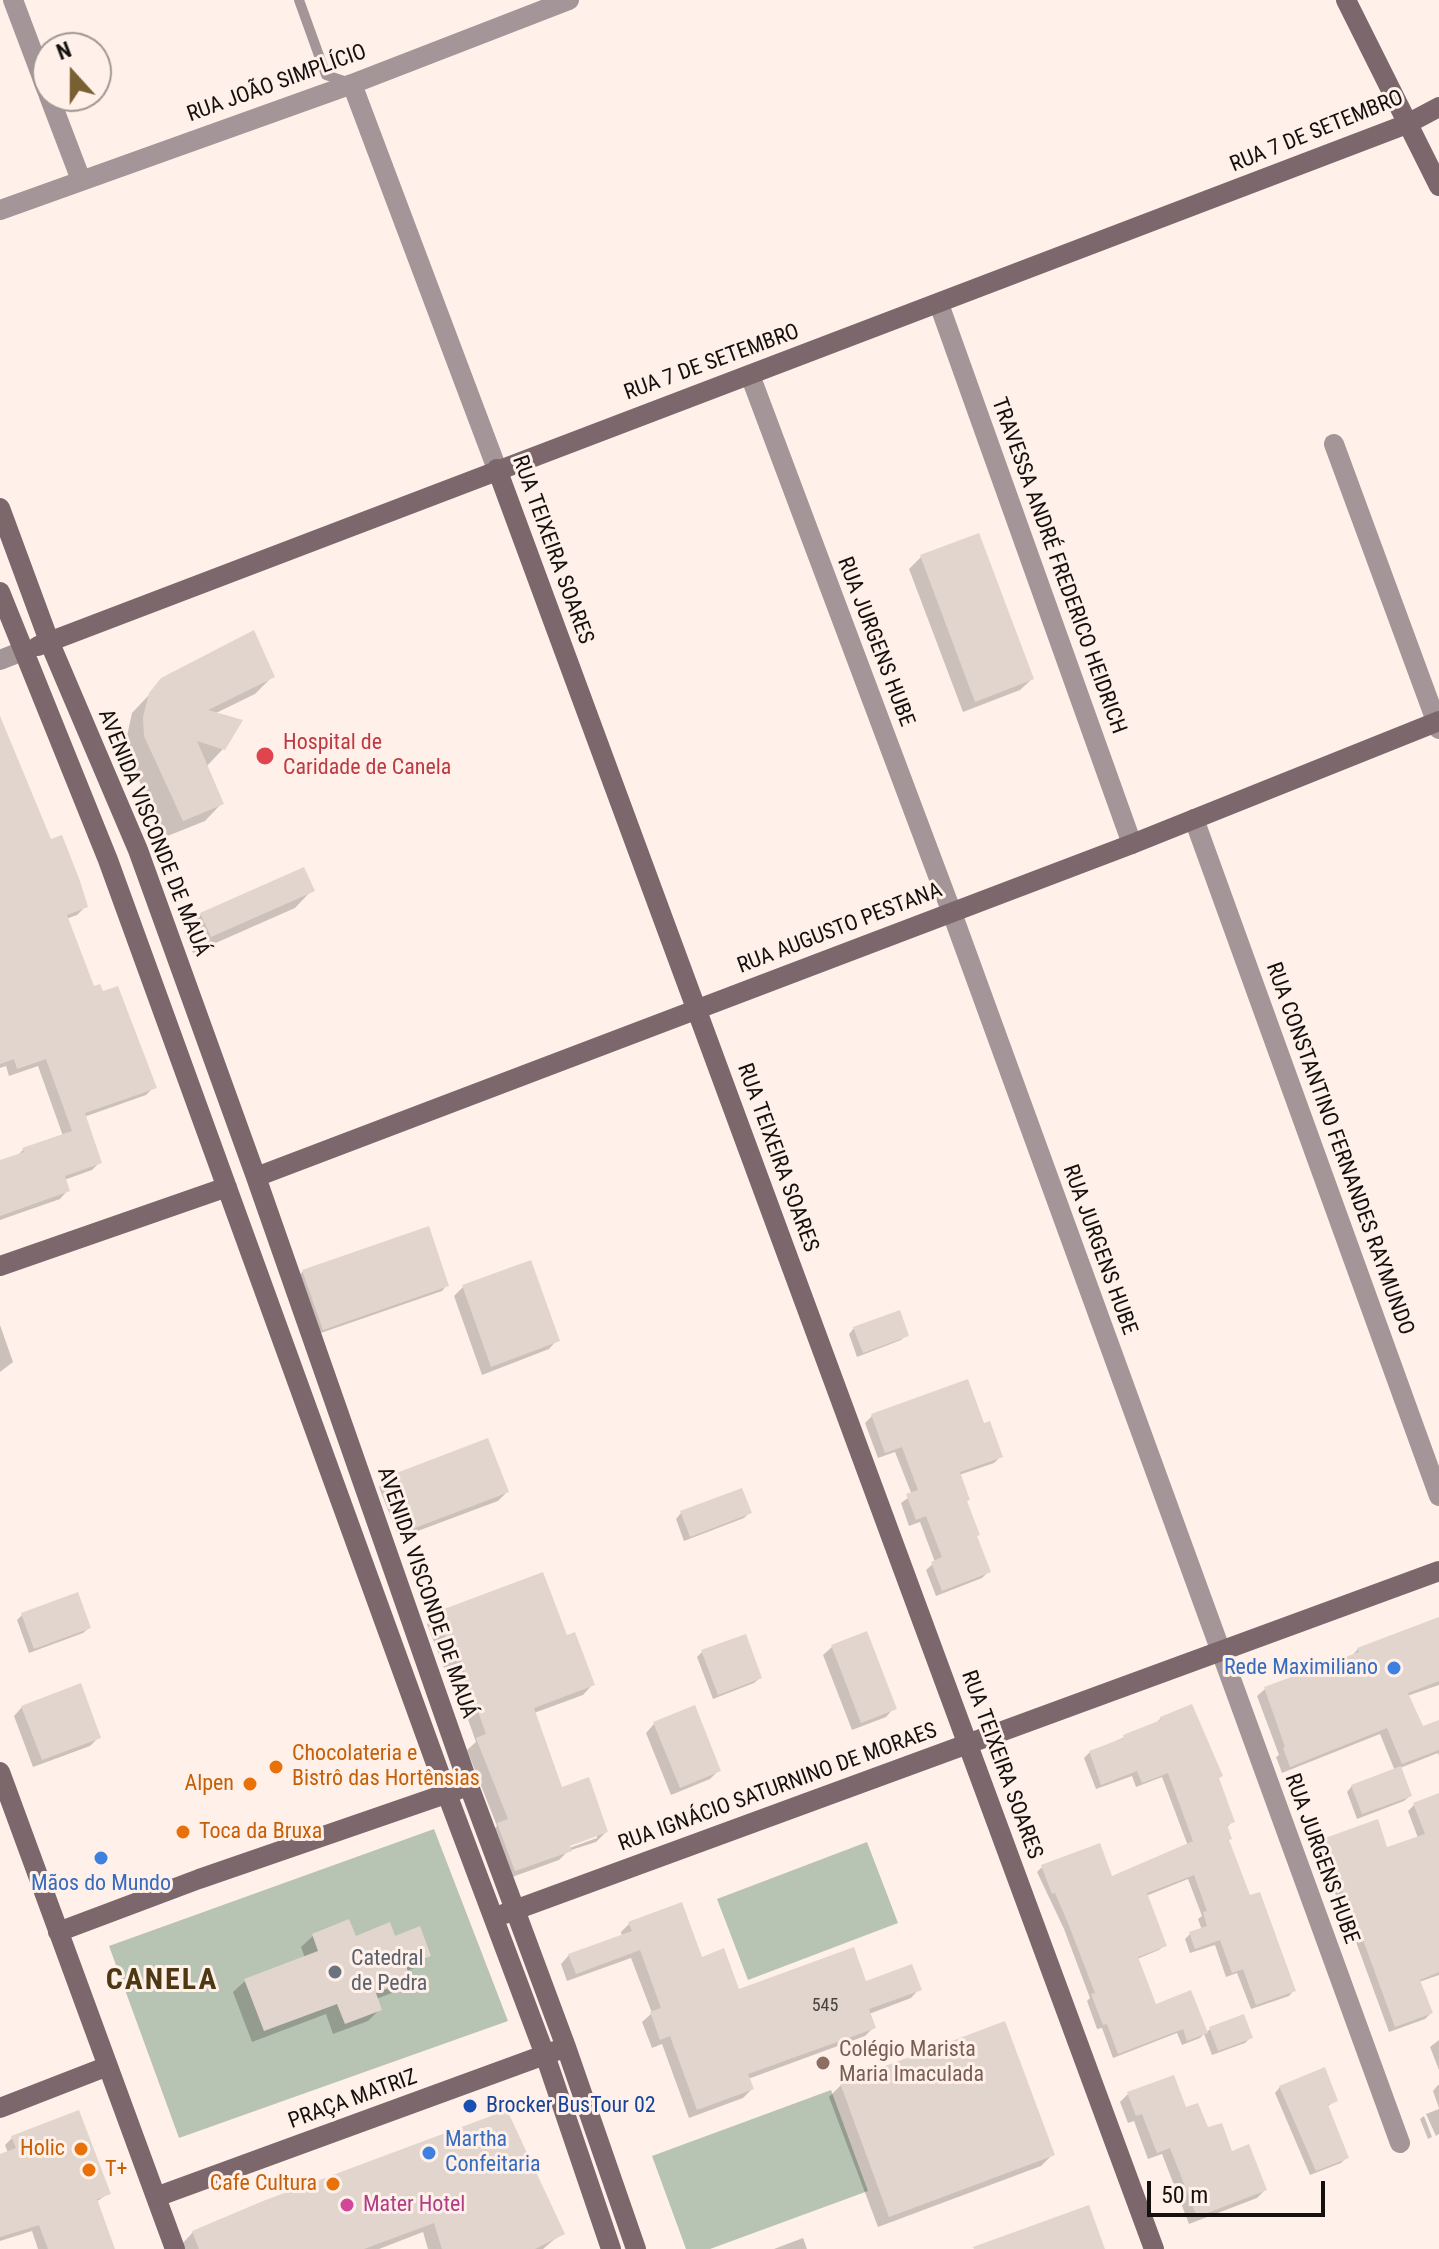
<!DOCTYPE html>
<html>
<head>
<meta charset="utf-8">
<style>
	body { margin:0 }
	#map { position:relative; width:1439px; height:2249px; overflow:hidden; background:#fff1ea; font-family:"Roboto Condensed",sans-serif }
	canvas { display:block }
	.north { position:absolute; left:32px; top:32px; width:80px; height:80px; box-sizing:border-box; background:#fff1ea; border:2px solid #a19792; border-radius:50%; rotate:339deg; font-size:22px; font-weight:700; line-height:32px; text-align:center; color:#15110e }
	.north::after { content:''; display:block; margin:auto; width:28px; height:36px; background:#7a5f31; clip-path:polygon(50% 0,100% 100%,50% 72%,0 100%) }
	.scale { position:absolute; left:1147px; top:2181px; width:178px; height:36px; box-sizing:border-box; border:4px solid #15110e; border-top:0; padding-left:10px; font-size:24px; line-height:28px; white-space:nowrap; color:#15110e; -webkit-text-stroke:6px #fff1ea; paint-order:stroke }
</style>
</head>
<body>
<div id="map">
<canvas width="1439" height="2249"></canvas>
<div class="north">N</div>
<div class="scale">50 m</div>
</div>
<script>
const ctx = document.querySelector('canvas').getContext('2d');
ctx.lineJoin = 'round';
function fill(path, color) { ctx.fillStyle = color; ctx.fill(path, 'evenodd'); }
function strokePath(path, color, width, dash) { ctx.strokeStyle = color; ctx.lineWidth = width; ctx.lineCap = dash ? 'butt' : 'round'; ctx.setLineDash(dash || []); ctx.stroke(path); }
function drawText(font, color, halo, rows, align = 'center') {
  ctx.font = font + ' "Roboto Condensed",sans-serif'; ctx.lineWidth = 6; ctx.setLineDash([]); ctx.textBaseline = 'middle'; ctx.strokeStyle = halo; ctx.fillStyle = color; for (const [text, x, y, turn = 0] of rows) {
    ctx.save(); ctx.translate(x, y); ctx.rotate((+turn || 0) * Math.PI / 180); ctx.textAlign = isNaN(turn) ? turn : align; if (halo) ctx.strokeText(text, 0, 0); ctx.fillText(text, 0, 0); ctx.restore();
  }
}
fill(new Path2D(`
	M434,1829L508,2021L179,2138L109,1946Z
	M867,1842L898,1923L748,1980L717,1899Z
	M831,2090L868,2191L710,2249H686L652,2156Z`), '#b8c4b3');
fill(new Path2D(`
	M978,535L1032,679L1020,690L963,712L909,569L921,557Z
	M273,676L255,694L214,714L223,749L206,767L222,803L205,821L165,837L127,754V736L132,713L163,680Z
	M0,717L49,842L86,906L77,915L66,919L93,989L154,1087L146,1095L84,1117L100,1162L92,1170L64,1180L68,1190L60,1199L0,1220V1162L17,1156L23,1150L63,1136L38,1066L9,1076L6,1066L0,1068Z
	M312,890L295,908L193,953L184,932L201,914Z
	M303,1271L447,1285L442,1291L318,1334L298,1277Z
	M463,1287L557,1340L549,1349L482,1375L454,1296Z
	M0,1325L13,1362L0,1372Z
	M854,1328L907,1335L901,1340L857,1357L849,1334Z
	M872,1416L983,1426L1001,1456L994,1463L959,1475L975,1537L988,1572L982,1578L936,1596L926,1570L935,1562L920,1522L909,1526L901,1503L912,1495L895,1452L878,1458L865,1423Z
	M388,1479L507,1492L498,1501L399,1538L379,1487Z
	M681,1513H749L744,1518L684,1541L676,1519Z
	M437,1614L566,1638L593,1684L583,1695L534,1713L561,1789L606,1832L596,1842L568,1851L559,1860L504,1880L488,1835L497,1826L467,1750L476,1742L449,1666L444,1668L427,1624ZM597,1834V1838L561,1851L560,1847Z
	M22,1615L89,1628L83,1633L29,1653L17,1620Z
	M1439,1619V1685L1407,1696L1422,1729L1439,1722V1756L1438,1753L1400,1768L1410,1796L1404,1801L1357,1819L1347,1792L1352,1786L1395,1771L1380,1734L1282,1773L1276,1757L1279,1755L1257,1696L1265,1689L1350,1658L1358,1649Z
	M832,1647L894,1708L886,1717L852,1730L823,1655Z
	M702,1652L760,1678L754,1683L713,1699L697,1657Z
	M22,1707L99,1737L90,1746L33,1767L14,1716Z
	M1161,1718L1217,1779L1233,1821L1227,1827V1841L1248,1898L1294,1990L1289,1996L1251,2009L1237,1973L1226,1977L1215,1945L1190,1953L1185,1939L1190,1934L1202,1930L1198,1919L1202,1916L1188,1879L1146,1896L1165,1945L1159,1950L1137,1959L1155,2006L1206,2033L1210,2029L1251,2037L1245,2043L1212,2055L1204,2034L1200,2038L1182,2045L1177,2033L1113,2058L1102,2028L1097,2029L1087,2001L1090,1998L1064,1929L1037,1872L1042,1867L1111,1879L1188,1846L1162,1777L1136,1787L1132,1776L1096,1789L1084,1758L1090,1752L1155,1724Z
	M654,1724L719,1770L710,1779L671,1795L646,1733Z
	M1439,1795V1975L1419,1982L1431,2013L1425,2019L1389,2032L1341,1901L1338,1902L1320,1846L1326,1839L1386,1850L1418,1838L1408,1811L1414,1805Z
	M629,1924L701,1959L738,1992L864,1983L919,1989L911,1998L869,2014L874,2027L865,2036L748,2079L752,2089L743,2098L689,2118L662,2044L652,2048L642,2022L652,2013L631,1958L567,1981L561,1964L569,1955L622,1936L621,1932Z
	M313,1936L394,1938L429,1955L417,1967L406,1971L409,1979L397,1991L376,1999L380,2009L368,2021L333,2034L326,2014L252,2042L233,1992L245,1981L305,1958L301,1947Z
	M1439,2040V2070L1430,2047Z
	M841,2085L1053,2154L1041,2166L878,2227L829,2097Z
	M1438,2085H1439V2108L1433,2091Z
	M1280,2087L1336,2100L1327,2107L1346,2158L1341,2163L1310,2175L1275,2093Z
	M1128,2094L1185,2110L1265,2190L1257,2198L1189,2224L1162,2154L1148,2159L1134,2121L1128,2123L1120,2102Z
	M1439,2109V2134L1436,2136L1426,2114Z
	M1424,2116L1432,2137L1428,2139L1420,2119Z
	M12,2138L109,2193L96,2202L113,2249H38L32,2231L0,2241V2156L8,2153L5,2145Z
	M264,2203L562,2233L543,2249H428L423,2232L379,2249H184L182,2244L193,2232Z
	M803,2238L807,2249H774Z`), '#0003');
fill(new Path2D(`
	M979,533L1034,679L975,702L920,555Z
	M254,630L275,677L208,710L243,720L225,750L197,741L224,804L183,821L144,736L143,717L149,693L161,678Z
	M0,716L51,839L62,835L80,881L88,907L67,915L94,986L100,984L103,991L118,986L157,1088L85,1113L102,1163L65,1176L70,1191L0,1216V1160L24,1152L22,1148L72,1131L46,1059L17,1069L14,1059L0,1064Z
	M304,867L315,891L211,937L200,913Z
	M429,1226L449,1286L323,1330L302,1270Z
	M531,1260L560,1341L491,1367L462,1285Z
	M900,1310L909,1336L863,1353L853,1327Z
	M968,1379L984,1423L990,1421L1003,1457L960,1472L970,1500L967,1501L980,1535L977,1536L991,1572L942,1591L931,1562L942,1557L926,1516L916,1520L906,1494L918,1490L902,1447L885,1453L871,1414Z
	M488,1438L509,1492L407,1531L386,1477Z
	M742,1488L752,1513L690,1537L680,1511Z
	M543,1572L567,1635L575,1632L595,1685L534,1708L562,1787L589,1777L608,1832L570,1846L572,1851L515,1871L497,1823L508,1819L476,1738L486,1734L459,1657L454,1659L436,1612Z
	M78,1592L91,1628L34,1649L21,1613Z
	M1439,1617V1681L1408,1693L1423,1726L1439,1720V1750L1402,1764L1387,1728L1290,1767L1283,1748L1285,1747L1264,1687L1359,1652L1357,1648Z
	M867,1631L897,1709L861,1723L831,1645Z
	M746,1634L762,1678L718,1695L701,1650Z
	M81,1683L101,1738L42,1760L21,1706Z
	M1192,1704L1223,1776L1219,1778L1235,1822L1227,1825L1232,1839L1229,1840L1250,1895L1260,1892L1296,1991L1256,2005L1243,1969L1232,1973L1220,1940L1195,1949L1189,1932L1207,1926L1203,1912L1207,1911L1194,1875L1147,1893L1167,1946L1138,1957L1156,2004L1191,1990L1208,2033L1187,2041L1183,2029L1118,2054L1107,2024L1103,2025L1091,1994L1095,1993L1068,1923L1055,1893L1052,1894L1041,1865L1100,1843L1112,1876L1193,1841L1168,1773L1142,1783L1137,1771L1101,1785L1089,1751L1124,1738L1123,1735L1161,1720L1160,1717Z
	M695,1705L721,1771L680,1788L653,1722Z
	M1401,1766L1412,1796L1362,1814L1351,1785Z
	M1439,1793V1972L1420,1980L1433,2013L1395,2027L1347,1896L1344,1897L1325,1838L1378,1819L1387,1847L1425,1834L1413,1803Z
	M682,1902L702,1957L724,1948L739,1989L854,1947L866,1981L912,1964L922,1990L869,2009L876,2028L748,2074L754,2089L697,2110L670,2036L660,2040L650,2012L661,2008L640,1950L576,1974L568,1954L632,1931L628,1922Z
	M349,1919L356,1936L390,1922L395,1936L420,1926L431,1956L406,1966L411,1979L376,1993L382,2010L345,2024L337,2004L264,2031L244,1979L318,1951L312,1934Z
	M1244,2014L1253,2038L1218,2051L1209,2027Z
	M1005,2021L1055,2155L889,2217L840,2083Z
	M1325,2067L1338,2101L1328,2105L1349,2158L1316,2171L1279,2086Z
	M1174,2075L1186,2107L1198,2103L1208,2127L1222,2123L1232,2151L1249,2144L1267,2190L1197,2217L1170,2148L1157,2153L1142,2114L1136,2116L1127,2092Z
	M79,2110L111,2194L97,2199L115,2249H48L39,2225L0,2237V2154L16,2148L11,2136Z
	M507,2110L565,2234L535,2249H442L434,2223L364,2249H199L192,2231L263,2201Z
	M1089,2205L1105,2249H974L973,2247Z`), '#e2d5ce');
strokePath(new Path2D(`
	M299,0L326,75L350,83`), '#a49598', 10);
strokePath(new Path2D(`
	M13,0L48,93
	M352,84L497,469
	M49,96L81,180
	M0,210L352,84L569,0
	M939,304L1132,844
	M750,375L952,913L1400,2143
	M1334,444L1439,729
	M0,660L23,651
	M1194,819L1439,1496`), '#a49598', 20);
strokePath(new Path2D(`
	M1346,0L1439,186
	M497,469L1154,2249
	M0,508L49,641L138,850L256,1177L469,1786L566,2047L636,2249
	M0,592L108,860L447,1794L545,2055L611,2249
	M38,646C494,471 951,299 1407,124L1439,107
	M256,1177L1132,844L1439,721
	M0,1266L227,1187
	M0,1772L175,2249
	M504,1914L1439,1571
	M58,1932L199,1879L457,1790
	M0,2108L108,2066
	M156,2197L558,2050`), '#7c676d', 20);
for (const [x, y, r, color] of [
	[265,756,10,"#e0444e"],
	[1394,1668,8,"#3f7fe0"],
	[276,1767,8,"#e8710a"],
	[250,1784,8,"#e8710a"],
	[183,1832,8,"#e8710a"],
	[101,1858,8,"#3f7fe0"],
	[335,1972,8,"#6b7280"],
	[823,2063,8,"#8d6e63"],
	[470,2106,8,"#1a4fb4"],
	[81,2149,8,"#e8710a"],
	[429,2153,8,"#3f7fe0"],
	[89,2170,8,"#e8710a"],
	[333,2184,8,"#e8710a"],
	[347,2205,8,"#d1479c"]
]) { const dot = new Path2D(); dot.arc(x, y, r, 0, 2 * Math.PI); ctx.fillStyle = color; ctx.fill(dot); strokePath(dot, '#fff1ea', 3); }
drawText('18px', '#48423e', null, [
	["545",825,2006]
]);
drawText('22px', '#15110e', '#fff1ea', [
	["RUA JOÃO SIMPLÍCIO",277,84,-20],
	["RUA 7 DE SETEMBRO",1317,132,-22],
	["RUA 7 DE SETEMBRO",712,363,-20],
	["RUA TEIXEIRA SOARES",552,550,70],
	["TRAVESSA ANDRÉ FREDERICO HEIDRICH",1058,566,70],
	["RUA JURGENS HUBE",875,642,69],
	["AVENIDA VISCONDE DE MAUÁ",153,833,68],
	["RUA AUGUSTO PESTANA",840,929,-21],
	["RUA CONSTANTINO FERNANDES RAYMUNDO",1339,1149,70],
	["RUA TEIXEIRA SOARES",777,1158,70],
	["RUA JURGENS HUBE",1099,1250,70],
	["AVENIDA VISCONDE DE MAUÁ",426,1593,71],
	["RUA TEIXEIRA SOARES",1001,1765,70],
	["RUA IGNÁCIO SATURNINO DE MORAES",778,1788,-20],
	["RUA JURGENS HUBE",1321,1859,70],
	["PRAÇA MATRIZ",353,2100,-20]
]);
drawText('22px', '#be3a42', '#fff1ea', [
	["Hospital de",283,743],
	["Caridade de Canela",283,768]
], 'left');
drawText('22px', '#366cbe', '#fff1ea', [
	["Rede Maximiliano",1378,1668],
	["Mãos do Mundo",101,1884,"center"],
	["Martha",445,2140,"left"],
	["Confeitaria",445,2165,"left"]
], 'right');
drawText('22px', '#c56008', '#fff1ea', [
	["Chocolateria e",292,1754],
	["Bistrô das Hortênsias",292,1779],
	["Alpen",234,1784,"right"],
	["Toca da Bruxa",199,1832],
	["Holic",65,2149,"right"],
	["T+",105,2170],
	["Cafe Cultura",317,2184,"right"]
], 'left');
drawText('22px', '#5b616d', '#fff1ea', [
	["Catedral",351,1959],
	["de Pedra",351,1984]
], 'left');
drawText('22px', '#785e54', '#fff1ea', [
	["Colégio Marista",839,2050],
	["Maria Imaculada",839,2075]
], 'left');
drawText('22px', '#164399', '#fff1ea', [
	["Brocker BusTour 02",486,2106]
], 'left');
drawText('22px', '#b23c85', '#fff1ea', [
	["Mater Hotel",363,2205]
], 'left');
ctx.letterSpacing = '2px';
drawText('bold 30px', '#4d3813', '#fff1ea', [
	["CANELA",162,1981]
]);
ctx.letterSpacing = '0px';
</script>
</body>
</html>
